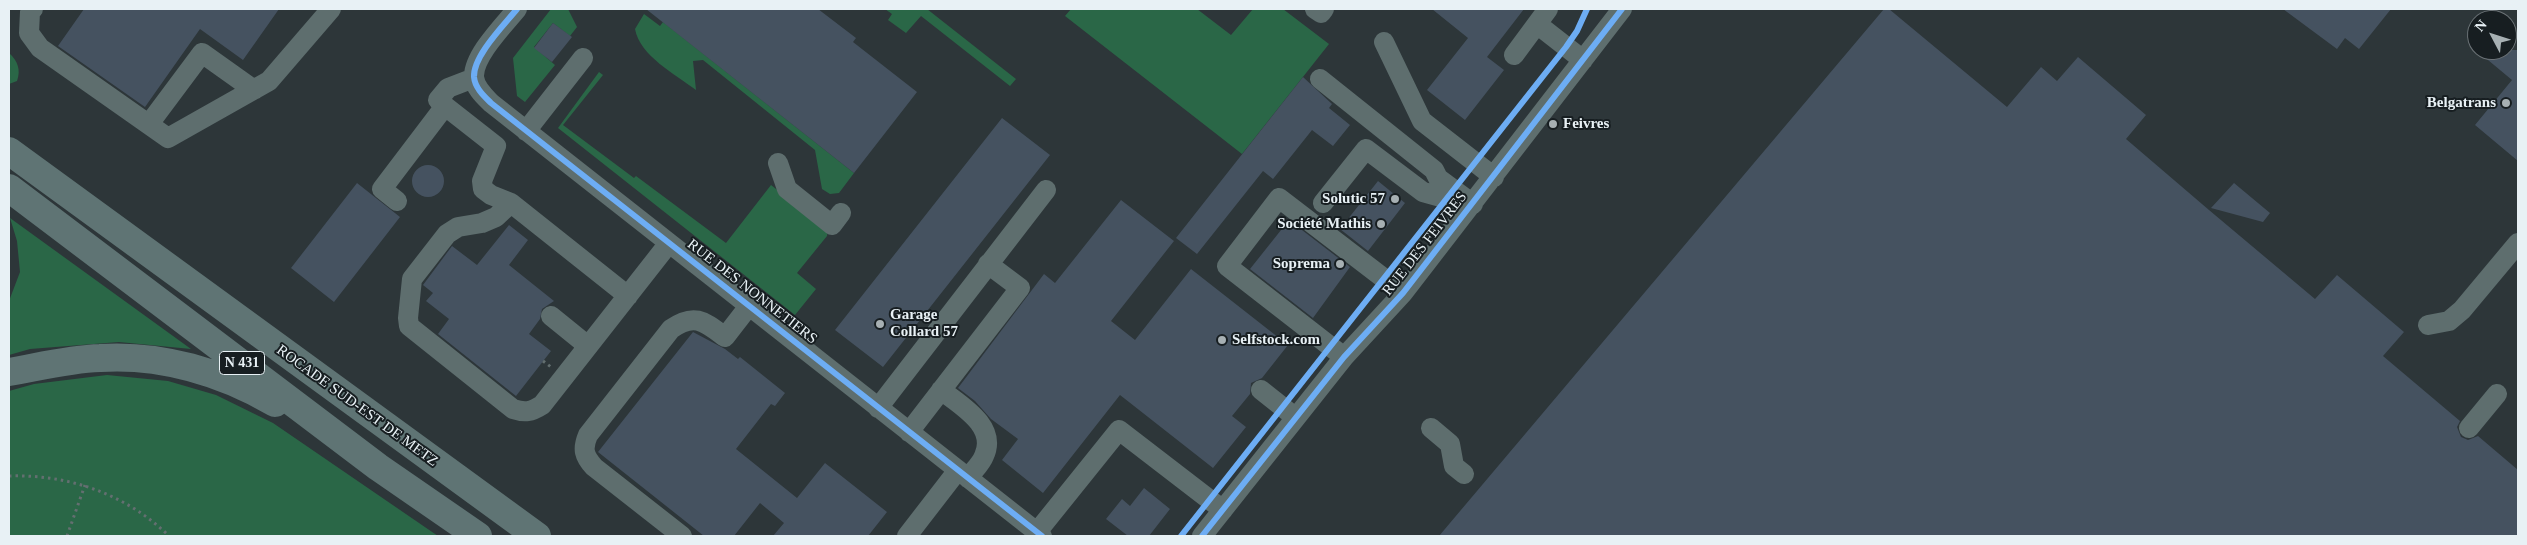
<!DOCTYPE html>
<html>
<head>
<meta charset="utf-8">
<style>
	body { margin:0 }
	#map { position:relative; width:2527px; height:545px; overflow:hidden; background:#2d3639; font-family:Georgia,serif }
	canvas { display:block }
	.frame { position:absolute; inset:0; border:10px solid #e8f1f5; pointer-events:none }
	.north { position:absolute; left:2467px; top:10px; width:50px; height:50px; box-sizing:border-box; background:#171e21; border:1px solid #6b7276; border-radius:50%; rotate:310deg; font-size:14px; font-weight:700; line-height:20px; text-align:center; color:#e8f1f5 }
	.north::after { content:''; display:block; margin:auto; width:18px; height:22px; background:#a7b0b3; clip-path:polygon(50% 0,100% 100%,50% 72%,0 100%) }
</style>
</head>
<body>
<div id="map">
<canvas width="2527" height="545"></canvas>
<div class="frame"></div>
<div class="north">N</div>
</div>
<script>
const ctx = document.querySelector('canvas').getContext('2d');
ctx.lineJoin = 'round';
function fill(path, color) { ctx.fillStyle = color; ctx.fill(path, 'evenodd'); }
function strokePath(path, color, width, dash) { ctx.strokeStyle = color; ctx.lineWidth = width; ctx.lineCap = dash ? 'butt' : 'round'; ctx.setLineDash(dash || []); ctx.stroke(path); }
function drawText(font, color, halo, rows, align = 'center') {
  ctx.font = font + ' Georgia,serif'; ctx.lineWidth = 4; ctx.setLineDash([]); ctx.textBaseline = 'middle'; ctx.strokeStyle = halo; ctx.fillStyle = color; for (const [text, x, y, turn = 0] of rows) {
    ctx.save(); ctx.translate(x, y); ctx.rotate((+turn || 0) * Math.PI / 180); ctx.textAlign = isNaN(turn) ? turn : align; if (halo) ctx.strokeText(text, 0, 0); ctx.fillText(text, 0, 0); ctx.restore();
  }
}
fill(new Path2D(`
	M551,9H568L577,27L570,36L553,23L534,47L555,65L525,102L517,96L513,58Z
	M885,9H927L1016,79L1010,86L921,16L906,33L888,20L892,14Z
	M1071,9H1197L1231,35L1253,9H1283L1329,44L1242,154L1065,16Z
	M644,14L660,26L663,22L854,173L839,193L830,194L822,189L815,150L703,60L693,61L696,90C675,74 640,56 635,29Z
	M9,53C18,61 21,70 17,81L9,84Z
	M599,72L603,75L563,125L634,178L636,176L726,243L771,185L828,230L827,236L797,273L816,289L795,315L558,128Z
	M10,218L191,349L119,342L30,349L9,355V301L20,272L17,241Z
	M107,375L168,381L216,395L273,423L438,536H9V391L34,384Z`), '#2a6747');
fill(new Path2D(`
	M84,9H279L243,60L200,29L145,107L58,46Z
	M646,9H818L856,38L853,42L917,92L854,173Z
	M1432,9H1524L1487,57L1504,70L1465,120L1427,90L1468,38Z
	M1884,9H1889L2007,107L2041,67L2057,81L2078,57L2146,115L2126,139L2209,210L2315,299L2337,275L2404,332L2383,356L2460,421L2457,427L2461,437L2468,440L2478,436L2518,470V536H1439Z
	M2283,9H2391L2359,49L2345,38L2337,49Z
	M553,23L572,37L552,62L534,48Z
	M2476,50H2518V161L2475,125L2512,80Z
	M1303,77L1332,104L1329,108L1350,125L1333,146L1312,130L1273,179L1263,171L1197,254L1176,238Z
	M1002,118L1050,155L883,367L835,330Z
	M412 181a16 16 0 1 1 32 0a16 16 0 1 1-32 0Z
	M1378,181L1405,203L1368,251L1340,229Z
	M357,183L400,217L334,302L291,268Z
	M2234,183L2270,213L2263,222L2211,208Z
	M1121,200L1174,241L1111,321L1135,340L1191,269L1288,345L1262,378L1251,383L1250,394L1232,416L1246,427L1213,468L1120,395L1043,493L1002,460L1018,439L991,419L975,401L958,388L1044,274L1055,283Z
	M1289,220L1350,267L1313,318L1250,269Z
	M509,225L528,240L509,265L554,301L542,309L540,319L529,334L551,351L516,396L438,334L449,319L426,301L433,293L423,285L452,246L477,265Z
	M693,332L725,349L738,359L740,357L785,393L775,406L771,404L736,449L797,498L825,463L887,512L868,536H773L784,523L760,503L734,536H704L598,452Z
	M1144,488L1170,509L1149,536H1128L1106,519L1122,499L1130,506Z`), '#455260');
strokePath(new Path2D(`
	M1575,33L1587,9
	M1485,150L1556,60
	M1394,265L1435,213
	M1350,320L1373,292
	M543,361L551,367
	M9,476C68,474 126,494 169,536
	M67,536L85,485`), '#636f70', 3, [2.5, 4]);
strokePath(new Path2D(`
	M33,9L30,12L29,33L40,48L168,138L269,81L331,9
	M517,9C504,25 473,56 474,77C475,88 484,96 491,103L1042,536
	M1315,9L1321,13L1324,9
	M1537,24L1583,60
	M1384,42L1422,121L1494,177
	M1514,55L1548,9
	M1320,79L1434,170L1438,178L1473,204
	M445,106L438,100L448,88L474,78
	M149,124L202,53L254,90
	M526,131L583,58
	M778,163L787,189L832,225L841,213
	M397,201L382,189L445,106L496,146L482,181L483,189L491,195L511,203
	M1323,203L1366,149L1423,192L1441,197L1460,212
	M628,296L511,203L496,217L482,223L458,227L447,234L412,279L408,318L409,326L513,409C525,413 531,412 542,405L669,243
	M551,316L588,346
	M2428,325L2449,321L2462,310L2518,243
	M1344,357L1227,266L1279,198L1403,293
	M941,390C960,405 998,426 984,456C981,464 973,471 968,478
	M1261,390L1295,417
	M878,408L1046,190
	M1431,428L1450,444L1454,466L1464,474
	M2469,428L2497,394
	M909,432L1020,288L988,264
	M1037,532L1119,430L1223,510
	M682,536L594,467C584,456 582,449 588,435L671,329C695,312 705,322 725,337L749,306
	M907,536L958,470
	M1202,536L1344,357L1403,293L1622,9`), '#5e6e6e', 20);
strokePath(new Path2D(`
	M9,151L537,536
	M9,188L378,467L478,536
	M9,372C38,367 69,359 100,358C160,354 223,372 275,403`), '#5f7474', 28);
strokePath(new Path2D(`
	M517,9C504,25 473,56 474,77C475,88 484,96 491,103L1042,536
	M1181,536L1566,47L1577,31L1587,9
	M1202,536L1344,357L1403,293L1622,9`), '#6dadf4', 6);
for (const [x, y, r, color] of [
	[2506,103,5,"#a7b0b3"],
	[1553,124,5,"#a7b0b3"],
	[1395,199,5,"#a7b0b3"],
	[1381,224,5,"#a7b0b3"],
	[1340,264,5,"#a7b0b3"],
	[880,324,5,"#a7b0b3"],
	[1222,340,5,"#a7b0b3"]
]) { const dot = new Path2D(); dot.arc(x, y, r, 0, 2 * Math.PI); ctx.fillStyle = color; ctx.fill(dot); strokePath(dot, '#171e21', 2); }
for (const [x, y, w] of [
	[242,363,45]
]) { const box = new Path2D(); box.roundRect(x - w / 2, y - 11.5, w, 23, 4); ctx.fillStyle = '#171e21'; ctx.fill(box); strokePath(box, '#e8f1f5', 1); }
drawText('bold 14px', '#e8f1f5', null, [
	["N 431",242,363]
]);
drawText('bold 15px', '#e8f1f5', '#171e21', [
	["Belgatrans",2496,103],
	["Feivres",1563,124,"left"],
	["Solutic 57",1385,199],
	["Société Mathis",1371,224],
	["Soprema",1330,264],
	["Garage",890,315,"left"],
	["Collard 57",890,332,"left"],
	["Selfstock.com",1232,340,"left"]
], 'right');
drawText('15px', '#e8f1f5', '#171e21', [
	["RUE DES FEIVRES",1425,244,-52],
	["RUE DES NONNETIERS",752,292,38],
	["ROCADE SUD-EST DE METZ",357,406,36]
]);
</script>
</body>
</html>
